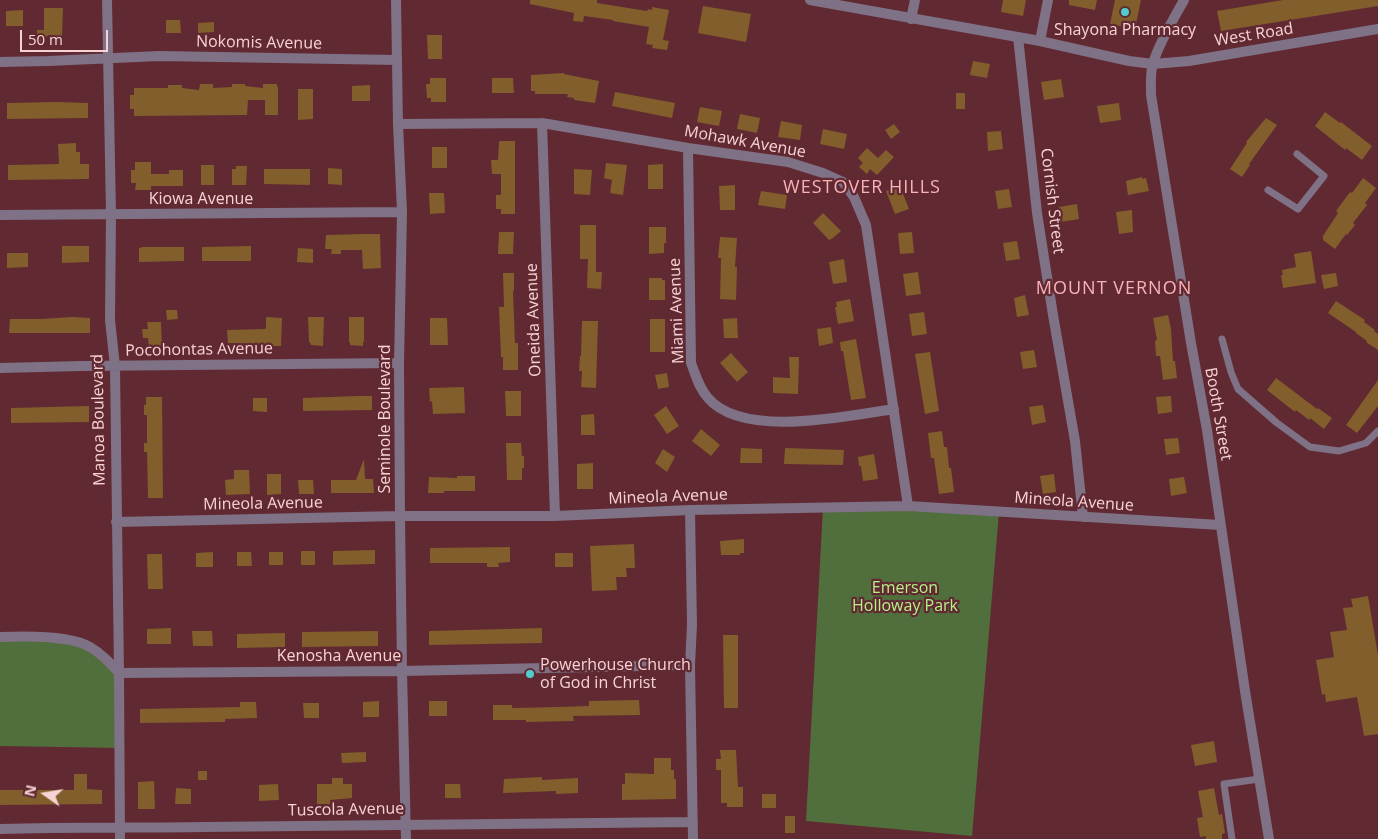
<!DOCTYPE html>
<html>
<head>
<meta charset="utf-8">
<style>
	body { margin:0 }
	#map { position:relative; width:1378px; height:839px; overflow:hidden; background:#612931; font-family:"Open Sans",sans-serif }
	canvas { display:block }
	.north { position:absolute; left:20px; top:769px; width:50px; height:50px; -webkit-text-stroke:4px #612931; paint-order:stroke; rotate:283deg; font-size:14px; font-weight:700; line-height:20px; text-align:center; color:#f7d3d5 }
	.north::after { content:''; display:block; margin:auto; width:18px; height:22px; background:#f7d3d5; clip-path:polygon(50% 0,100% 100%,50% 72%,0 100%) }
	.scale { position:absolute; left:20px; top:30px; width:88px; height:22px; box-sizing:border-box; border:2px solid #f7d3d5; border-top:0; padding-left:6px; font-size:15px; line-height:18px; white-space:nowrap; color:#f7d3d5; -webkit-text-stroke:4px #612931; paint-order:stroke }
</style>
</head>
<body>
<div id="map">
<canvas width="1378" height="839"></canvas>
<div class="north">N</div>
<div class="scale">50 m</div>
</div>
<script>
const ctx = document.querySelector('canvas').getContext('2d');
ctx.lineJoin = 'round';
function fill(path, color) { ctx.fillStyle = color; ctx.fill(path, 'evenodd'); }
function strokePath(path, color, width, dash) { ctx.strokeStyle = color; ctx.lineWidth = width; ctx.lineCap = dash ? 'butt' : 'round'; ctx.setLineDash(dash || []); ctx.stroke(path); }
function drawText(font, color, halo, rows, align = 'center') {
  ctx.font = font + ' "Open Sans",sans-serif'; ctx.lineWidth = 4.5; ctx.setLineDash([]); ctx.textBaseline = 'middle'; ctx.strokeStyle = halo; ctx.fillStyle = color; for (const [text, x, y, turn = 0] of rows) {
    ctx.save(); ctx.translate(x, y); ctx.rotate((+turn || 0) * Math.PI / 180); ctx.textAlign = isNaN(turn) ? turn : align; if (halo) ctx.strokeText(text, 0, 0); ctx.fillText(text, 0, 0); ctx.restore();
  }
}
fill(new Path2D(`
	M823,508L999,512L972,836L806,821Z
	M0,637L88,645L119,673L120,748L0,746Z`), '#516e3d');
fill(new Path2D(`
	M530,0H597V3L647,11L648,9L652,10V7L669,10L663,40L669,41L667,50L652,48L653,45L646,44L649,27L613,21V20L584,16L583,22L573,21L574,13L530,4Z
	M1003,0H1026L1023,16L1001,12Z
	M1069,0H1097L1095,10L1069,5Z
	M1115,0H1141L1135,29L1110,24Z
	M1283,0H1378V6L1221,31L1217,11Z
	M703,6L751,14L746,42L698,33Z
	M44,8H63L62,36H46V42H37V30H44Z
	M23,10V26H6V11Z
	M166,20H180L181,33H166Z
	M214,22V32L198,33V23Z
	M427,35H442V59H428Z
	M973,61L990,64L987,78L970,75Z
	M564,73V74L599,81L595,103L574,100V98L567,97L568,94H535V91H531V75Z
	M430,78H446V102H431V98H427L426,84H430Z
	M492,78H513L514,93H492Z
	M1061,79L1064,97L1044,100L1041,82Z
	M200,84H213V88L232,87V84H245V86L263,88V84H277V87H278V115H265V100H248L247,115L134,116V109H130V95H134V88H168V85H182V88L199,90Z
	M370,85V101H352V86Z
	M298,89H313V119L298,120Z
	M615,92L675,103L672,118L612,106Z
	M956,93H965V109H956Z
	M57,102L88,103V118L7,119V103Z
	M1119,103L1121,120L1100,123L1097,106Z
	M700,107L722,111L719,126L697,122Z
	M1325,112L1340,123L1341,122L1372,146L1362,160L1346,148L1345,150L1315,126Z
	M740,114L760,118L757,133L737,129Z
	M1266,118L1277,125L1249,164L1250,165L1242,177L1230,169L1247,143L1246,142Z
	M781,121L802,125L800,140L778,137Z
	M894,124L900,132L891,139L885,130Z
	M823,129L847,134L844,149L820,144Z
	M1001,131L1003,149L988,151L987,132Z
	M499,141H515V214H501V209H496V195H501V174H492L491,160H498Z
	M76,143V152H80V164H89V179L8,180V165L59,164L58,144Z
	M432,147H447V168H432Z
	M867,148L878,158L886,150L894,157L877,175L870,169L867,174L859,167L863,163L858,158Z
	M135,162H151V174H169V170H183V186H151V190H135L136,183H131V170H135Z
	M606,163L627,165L623,195L610,193L612,180L604,178Z
	M663,164V189H648V165Z
	M201,165H214V185H201Z
	M236,166H247L246,185H232V169H236Z
	M328,168L342,169V185L328,184Z
	M264,169H310V185L264,184Z
	M574,169L592,170L590,195L574,194Z
	M1142,177V179L1146,178L1149,191L1128,195L1126,181Z
	M1363,178L1376,188L1365,203L1367,205L1353,223L1355,225L1347,235L1346,234L1335,249L1323,240V236L1338,213L1336,211L1350,192L1352,193Z
	M735,185V210H720L719,186Z
	M900,186L909,209L895,214L886,191Z
	M1009,189L1012,207L998,209L995,191Z
	M761,191L787,195L785,209L758,205Z
	M429,193H444L445,213L430,214Z
	M1077,204L1079,219L1061,222L1059,207Z
	M1132,210L1133,232L1119,234L1116,212Z
	M823,213L841,231L833,238L829,240L813,223Z
	M580,225H596V272H602L601,289L587,288L588,259H580Z
	M649,227H666V243H664V253L649,254Z
	M499,232H514L513,254H498Z
	M912,232L914,253L900,254L898,233Z
	M364,234H380L381,268L363,269L362,250H341V254H331L332,249H325L326,235Z
	M720,237L737,238L735,267H737L736,300L720,299L721,258H718Z
	M1017,241L1020,259L1006,261L1003,243Z
	M62,246H89V262L62,263Z
	M251,246V261H202V247Z
	M143,247H184V261L139,262V248Z
	M298,248L313,249V263L297,262Z
	M1311,251L1316,283L1283,288L1281,275H1283L1282,270L1296,267L1294,254Z
	M7,253H28V267L7,268Z
	M844,259L847,282L833,284L829,262Z
	M918,272L921,294L906,296L903,274Z
	M503,273H514V291H513L515,343H518V370H503V357H501L499,307H504Z
	M1336,273L1338,286L1324,289L1321,275Z
	M649,278H662V280H665V300H649Z
	M1025,295L1029,315L1017,317L1014,298Z
	M850,299L854,321L838,324L835,307H837L836,302Z
	M1336,301L1365,320L1364,322L1375,330L1374,331L1378,334V350L1366,342L1367,341L1356,333V332L1328,313Z
	M166,310H177L178,319L167,320Z
	M924,312L927,334L912,336L909,314Z
	M1168,315L1171,329L1173,361H1175L1177,378L1163,380L1160,356H1156L1155,341L1157,340L1153,318Z
	M72,317L90,318V333H9L10,319H41Z
	M266,317L282,318L281,346H268V344L228,343L227,330L265,329L266,328Z
	M308,317H324L323,346L311,345L310,342H309Z
	M349,317H364V342H363V346L350,345V342H349Z
	M430,318H447L448,345H430Z
	M737,318L738,338H724L723,319Z
	M650,319H665V352H650Z
	M582,321H598L596,388L581,387L582,371H579L580,356H581Z
	M147,322H161L162,348H149L148,338H143L142,329H148Z
	M831,327L833,343L819,346L817,329Z
	M856,339L866,398L851,400L843,351H841L840,342Z
	M1034,350L1037,367L1023,369L1020,352Z
	M930,352L939,411L925,414L915,354Z
	M731,353L748,372L737,382L720,363Z
	M789,357H799L798,394L773,393V377L790,378Z
	M667,373L669,387L658,389L655,375Z
	M1276,378L1317,409L1318,408L1332,418L1324,429L1310,418L1309,420L1296,410L1295,412L1267,390Z
	M1378,380V406L1357,433L1346,425Z
	M464,387L465,413L433,414L432,401L430,402L429,388Z
	M505,391H521V416H506Z
	M358,396H372V410L303,411V398Z
	M1171,396L1172,412L1158,414L1156,397Z
	M146,397H162L163,498H148L147,452H144V443H147V415H144V405H146Z
	M253,398H267V412L253,411Z
	M1043,405L1046,422L1032,425L1029,407Z
	M89,406V422L11,423V408Z
	M666,406L679,426L667,434L654,415Z
	M594,414L595,435H581V415Z
	M701,429L720,445L711,456L692,441Z
	M942,431L944,447H947L949,468H951L954,492L939,494L934,458H931L928,433Z
	M1178,438L1180,453L1166,455L1164,439Z
	M506,443H521L522,456H524V468H522V480H507Z
	M741,448L762,449V463H740Z
	M785,448L844,450L843,465L784,464Z
	M663,449L675,457L667,472L655,463Z
	M874,454L878,479L863,481L861,466H859L858,457Z
	M364,459L365,479H373L374,493H331V480H356Z
	M593,463V489H577V464Z
	M234,470H249L250,494L226,495L225,480L234,479Z
	M267,474H281V494L267,495Z
	M1054,474L1056,492L1043,494L1040,476Z
	M457,476H475V491H444V493H428L429,477L457,478Z
	M1184,477L1187,493L1171,496L1169,479Z
	M298,480H313L314,494H299Z
	M744,539V553H740V555H721L720,541Z
	M634,544L635,568H626L627,577H616L617,590L592,591L590,546Z
	M510,547V562L498,563L499,567H487V563H430V548Z
	M375,550V564L333,565V551Z
	M301,551H315V565H301Z
	M213,552V567H196V553Z
	M237,552H251L252,566H237Z
	M269,552H283V565H269Z
	M555,553H573V567H555Z
	M147,554H162L163,589H148Z
	M1368,596L1378,655V734L1364,736L1357,697L1326,702L1325,694L1322,695L1316,660L1334,657L1330,632L1347,630L1343,608L1353,607L1351,599Z
	M171,628V644H147V629Z
	M542,628V643L429,645V631Z
	M192,631H212L213,646H193Z
	M378,631V646L302,647V632Z
	M285,633V647L237,648V634Z
	M723,635H738V708H724Z
	M639,700L640,715L573,716L574,721L526,722V720H493V705H512V708L558,707L589,706V701Z
	M379,701V717H363V702Z
	M429,701H447V716H429Z
	M240,702H256L257,718L225,719V722L140,723V709L240,707Z
	M303,703H319V718H304Z
	M1214,741L1217,762L1195,766L1191,745Z
	M720,750H736L738,787H743V807H727V803H721V770H716V759H721Z
	M366,752V762L342,763L341,753Z
	M654,758H671V770H674V779H676V799L622,800V784H625V773L654,774Z
	M198,771H207V780H198Z
	M74,774H87V789L102,790V804L0,805V790H74Z
	M542,777V780L578,778V793L556,794V791L503,793L504,779Z
	M332,778H343V784H352V798L330,800V804H317V784H332Z
	M154,781L155,809H138V782Z
	M278,784L279,800L259,801V785Z
	M445,784H460L461,798H445Z
	M176,788L191,789V804H175Z
	M1214,788L1219,815L1222,814L1225,833L1222,834V839H1206V836L1200,837L1197,818L1203,817L1198,791Z
	M762,794H776V808H762Z
	M785,816H795V833H785Z`), '#815e2c');
strokePath(new Path2D(`
	M1268,190L1298,209L1324,176L1297,154
	M1222,339L1231,372L1238,389L1277,423L1310,447L1339,451L1366,443L1378,431
	M1232,839L1224,784L1259,779`), '#7f7186', 7);
strokePath(new Path2D(`
	M107,0L111,214L110,320L115,366L119,673L120,839
	M396,0L398,124L402,212L399,363L400,516L402,671L406,839
	M810,0L1040,41L1129,61L1153,64L1189,61L1378,29
	M1184,0C1173,20 1160,41 1153,63C1150,73 1151,84 1151,95L1191,343L1207,430L1245,691L1269,839
	M911,19L915,0
	M1018,37L1037,213L1053,315L1075,441L1083,517
	M1040,41L1048,0
	M0,62L49,61L159,56L397,60
	M542,123L555,516
	M398,124L542,123L688,148L788,162L823,173L843,182L854,197L866,225L908,506
	M688,148L691,363C696,376 699,388 708,398C743,439 846,416 894,409
	M0,215L402,212
	M0,368L82,366L399,363
	M690,510L692,625L690,665L693,839
	M116,522L400,516H555L690,510L908,506L1220,525
	M0,637C24,636 70,635 90,647C102,654 110,663 119,673L402,671L690,665
	M0,829C68,827 136,828 204,827C367,825 530,823 693,822`), '#7f7186', 10);
for (const [x, y, r, color] of [
	[1125,12,5,"#53cdcb"],
	[530,674,5,"#53cdcb"]
]) { const dot = new Path2D(); dot.arc(x, y, r, 0, 2 * Math.PI); ctx.fillStyle = color; ctx.fill(dot); strokePath(dot, '#612931', 2); }
drawText('16px', '#f7d3d5', '#612931', [
	["Shayona Pharmacy",1125,30],
	["Powerhouse Church",540,665,"left"],
	["of God in Christ",540,683,"left"]
]);
drawText('16px', '#f7d3d5', '#612931', [
	["West Road",1254,35,-9],
	["Nokomis Avenue",259,43,1],
	["Mohawk Avenue",745,142,10],
	["Kiowa Avenue",201,199],
	["Cornish Street",1052,201,83],
	["Miami Avenue",677,311,-92],
	["Oneida Avenue",534,320,-92],
	["Pocohontas Avenue",199,350,-1],
	["Booth Street",1218,414,80],
	["Seminole Boulevard",385,419,-90],
	["Manoa Boulevard",99,420,-91],
	["Mineola Avenue",668,497,-2],
	["Mineola Avenue",1074,502,4],
	["Mineola Avenue",263,504,-1],
	["Kenosha Avenue",339,656],
	["Tuscola Avenue",346,810,-1]
]);
drawText('16px', '#b2f286', '#612931', [
	["Emerson",905,588],
	["Holloway Park",905,606]
]);
ctx.letterSpacing = '1px';
drawText('18px', '#f8b2b8', '#612931', [
	["WESTOVER HILLS",862,188],
	["MOUNT VERNON",1114,289]
]);
ctx.letterSpacing = '0px';
</script>
</body>
</html>
